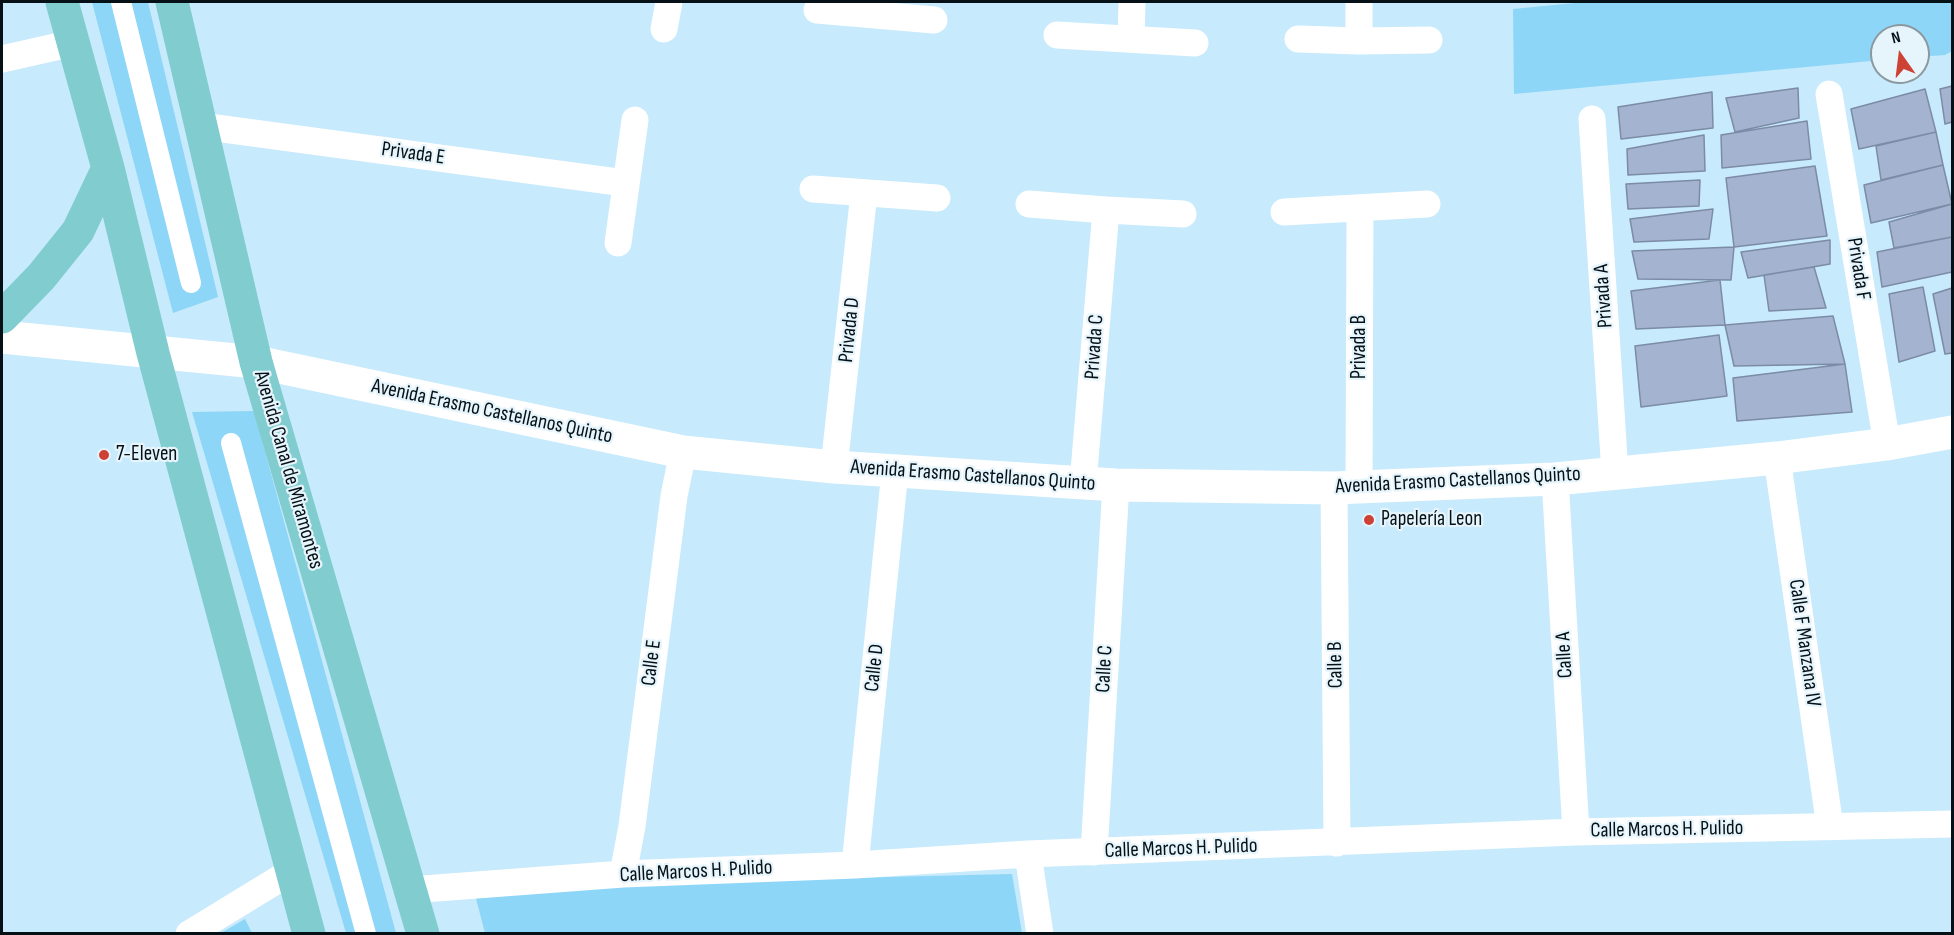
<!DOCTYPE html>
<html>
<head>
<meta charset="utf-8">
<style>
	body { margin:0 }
	#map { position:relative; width:1954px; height:935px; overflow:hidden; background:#c7eafc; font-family:"Sofia Sans Condensed",sans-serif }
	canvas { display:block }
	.frame { position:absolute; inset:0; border:3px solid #051117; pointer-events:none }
	.north { position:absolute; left:1870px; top:24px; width:60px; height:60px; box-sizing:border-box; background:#e6f4fb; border:2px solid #8c99a0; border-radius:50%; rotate:346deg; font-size:16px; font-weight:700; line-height:24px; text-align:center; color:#051117 }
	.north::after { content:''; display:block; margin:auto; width:21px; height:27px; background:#ce4135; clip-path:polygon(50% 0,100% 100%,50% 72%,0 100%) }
</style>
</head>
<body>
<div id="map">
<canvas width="1954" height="935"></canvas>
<div class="frame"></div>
<div class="north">N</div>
</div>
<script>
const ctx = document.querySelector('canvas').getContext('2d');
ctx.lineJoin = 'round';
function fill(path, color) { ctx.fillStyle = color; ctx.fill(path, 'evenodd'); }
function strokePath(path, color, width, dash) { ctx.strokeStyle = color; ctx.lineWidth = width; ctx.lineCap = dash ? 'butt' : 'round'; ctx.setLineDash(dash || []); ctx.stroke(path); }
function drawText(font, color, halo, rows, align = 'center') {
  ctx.font = font + ' "Sofia Sans Condensed",sans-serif'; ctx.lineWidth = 4.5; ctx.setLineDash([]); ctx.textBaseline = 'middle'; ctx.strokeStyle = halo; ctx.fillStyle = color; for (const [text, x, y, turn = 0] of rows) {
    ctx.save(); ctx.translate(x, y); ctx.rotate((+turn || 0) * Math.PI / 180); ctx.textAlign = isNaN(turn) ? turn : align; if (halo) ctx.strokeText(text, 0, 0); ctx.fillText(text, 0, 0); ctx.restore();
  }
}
fill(new Path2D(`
	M92,2H148L218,297L173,313Z
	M1585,2H1952V51L1945,55L1918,57V36H1882V60L1514,94L1513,9Z
	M254,411L396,933H346L192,412Z
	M1012,874L1022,933H485L473,887Z
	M245,919L252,933H221Z`), '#8ed6f7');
const building = new Path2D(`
	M1952,86V122L1945,124L1940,89Z
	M1798,88L1799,118L1735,132L1726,98Z
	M1925,89L1936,132L1859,149L1851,109Z
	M1712,92L1713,128L1621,139L1618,107Z
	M1807,121L1811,159L1722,168L1721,135Z
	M1936,132L1943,165L1881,180L1876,146Z
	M1704,135L1705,171L1628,175L1627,149Z
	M1943,165L1952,204L1871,223L1864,185Z
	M1815,166L1827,236L1734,247L1726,178Z
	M1700,180L1699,206L1628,209L1626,184Z
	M1952,204V237L1894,248L1889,222Z
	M1713,209L1709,239L1634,242L1630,219Z
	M1952,237V272L1882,287L1877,252Z
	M1830,240V264L1748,278L1741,252Z
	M1734,247L1731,280L1638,279L1632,251Z
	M1814,267L1826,308L1769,311L1764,275Z
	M1720,280L1725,325L1636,329L1631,291Z
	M1923,287L1935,351L1899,362L1889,294Z
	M1952,288V353L1945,354L1933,294Z
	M1833,316L1845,364L1734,366L1725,325Z
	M1719,335L1727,396L1641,407L1635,346Z
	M1845,364L1852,412L1737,421L1733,378Z`);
fill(building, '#a4b4d0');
strokePath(building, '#7c8ba6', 1.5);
strokePath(new Path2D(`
	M121,2L191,283
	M231,443L366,934`), '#fff', 20);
strokePath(new Path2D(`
	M817,10L934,20
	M664,29L669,2
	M1057,35L1195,43
	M1131,39L1132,2
	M1298,39L1359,41L1429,40
	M1359,41V2
	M2,59L73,43
	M1829,94L1887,444
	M1592,119L1615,473
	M201,126L625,183
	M813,189L937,198
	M1029,204L1106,210L1183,214
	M1284,212L1427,204
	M618,243L635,120
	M1777,458L1830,827
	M834,467L864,193
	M1555,479L1576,832
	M1083,483L1106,210
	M1359,486L1360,208
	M1334,488L1337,843
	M1094,852L1116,485
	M1028,854L1040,934
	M855,865L895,471
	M623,874L632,826L674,496L683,452
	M410,890L623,874L855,865L1028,854L1576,832L1952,824
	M189,934L292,871`), '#fff', 27);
strokePath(new Path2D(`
	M2,337L256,362L683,452L834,467L1116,485L1334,488L1555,479L1777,458L1887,444L1952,432`), '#fff', 33);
strokePath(new Path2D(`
	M62,2L108,168L153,353L309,934
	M172,2L256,362L423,934
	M2,317L41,277L78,231L108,168`), '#80ccce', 33);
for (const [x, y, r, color] of [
	[104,455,6,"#ce4135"],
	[1369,520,6,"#ce4135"]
]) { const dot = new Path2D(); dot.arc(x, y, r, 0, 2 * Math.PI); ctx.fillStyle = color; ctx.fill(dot); strokePath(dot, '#e6f4fb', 2); }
drawText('21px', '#051117', '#e6f4fb', [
	["Privada E",413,154,8],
	["Privada F",1858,269,81],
	["Privada A",1604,296,-94],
	["Privada D",850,330,-84],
	["Privada C",1095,347,-86],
	["Privada B",1360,347,-90],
	["Avenida Erasmo Castellanos Quinto",492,412,12],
	["Avenida Canal de Miramontes",288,470,74],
	["Avenida Erasmo Castellanos Quinto",973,476,4],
	["Avenida Erasmo Castellanos Quinto",1458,481,-3],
	["Calle F Manzana IV",1804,643,82],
	["Calle A",1565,655,-93],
	["Calle E",652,663,-83],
	["Calle B",1336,665,-91],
	["Calle D",875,668,-84],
	["Calle C",1105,669,-87],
	["Calle Marcos H. Pulido",1667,830,-1],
	["Calle Marcos H. Pulido",1181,849,-2],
	["Calle Marcos H. Pulido",696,872,-3]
]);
drawText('21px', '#051117', '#e6f4fb', [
	["7-Eleven",116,455],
	["Papelería Leon",1381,520]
], 'left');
</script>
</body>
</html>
